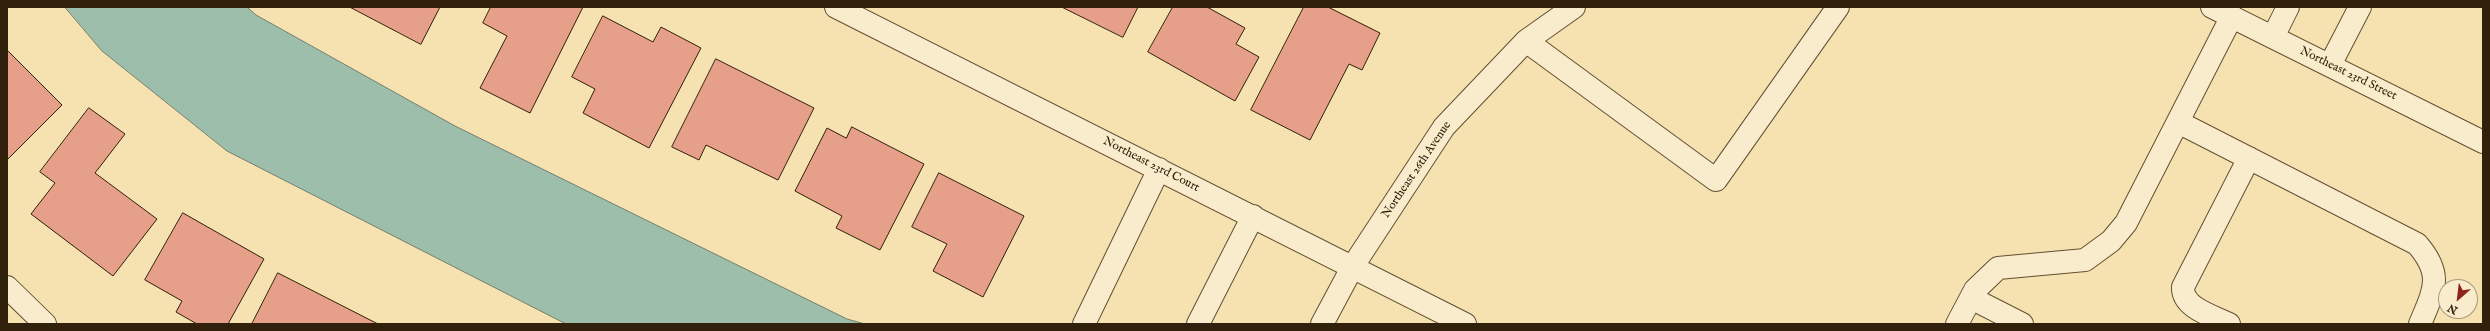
<!DOCTYPE html>
<html>
<head>
<meta charset="utf-8">
<style>
	body { margin:0 }
	#map { position:relative; width:2490px; height:331px; overflow:hidden; background:#f6e1b0; font-family:"IM FELL English",serif }
	canvas { display:block }
	.frame { position:absolute; inset:0; border:8px solid #31200b; pointer-events:none }
	.north { position:absolute; left:2438px; top:279px; width:40px; height:40px; box-sizing:border-box; background:#f9eccc; border:1px solid #a99a7f; border-radius:50%; rotate:208deg; font-size:11px; font-weight:700; line-height:16px; text-align:center; color:#31200b }
	.north::after { content:''; display:block; margin:auto; width:14px; height:18px; background:#8f2418; clip-path:polygon(50% 0,100% 100%,50% 72%,0 100%) }
</style>
</head>
<body>
<div id="map">
<canvas width="2490" height="331"></canvas>
<div class="frame"></div>
<div class="north">N</div>
</div>
<script>
const ctx = document.querySelector('canvas').getContext('2d');
ctx.lineJoin = 'round';
function fill(path, color) { ctx.fillStyle = color; ctx.fill(path, 'evenodd'); }
function strokePath(path, color, width, dash) { ctx.strokeStyle = color; ctx.lineWidth = width; ctx.lineCap = dash ? 'butt' : 'round'; ctx.setLineDash(dash || []); ctx.stroke(path); }
function drawText(font, color, halo, rows, align = 'center') {
  ctx.font = font + ' "IM FELL English",serif'; ctx.lineWidth = 4; ctx.setLineDash([]); ctx.textBaseline = 'middle'; ctx.strokeStyle = halo; ctx.fillStyle = color; for (const [text, x, y, turn = 0] of rows) {
    ctx.save(); ctx.translate(x, y); ctx.rotate((+turn || 0) * Math.PI / 180); ctx.textAlign = isNaN(turn) ? turn : align; if (halo) ctx.strokeText(text, 0, 0); ctx.fillText(text, 0, 0); ctx.restore();
  }
}
const water = new Path2D(`
	M65,7H247L256,15L455,126L847,319L865,324H566L227,151L102,51Z`);
fill(water, '#9dbeab');
strokePath(water, '#727f6b', 1);
const building = new Path2D(`
	M350,7H440L421,44Z
	M491,7H583L530,113L480,88L507,36L483,23Z
	M1062,7H1138L1123,37Z
	M1173,7H1207L1245,28L1236,44L1259,57L1235,101L1148,52Z
	M1304,7H1328L1380,33L1362,70L1349,64L1310,140L1251,110Z
	M603,16L653,42L661,27L701,48L649,148L583,113L595,89L572,77Z
	M7,50L62,105L7,160Z
	M716,59L814,108L778,180L706,145L699,160L672,147Z
	M89,108L125,134L95,173L157,219L113,276L31,214L55,183L40,172Z
	M852,127L924,164L880,250L836,228L842,216L795,191L827,128L846,138Z
	M939,173L1024,216L983,297L933,271L947,244L912,227Z
	M183,213L264,259L228,324H197L176,312L182,301L145,280Z
	M278,273L378,324H252Z`);
fill(building, '#e69f88');
strokePath(building, '#31200b', 1);
const minor = new Path2D(`
	M836,7L1465,324
	M2212,7L2483,142
	M2273,37L2288,7
	M1526,41L1716,180L1838,7
	M2330,65L2360,7
	M2178,122L2417,244C2444,275 2434,290 2420,324
	M7,287L45,324
	M1971,298L2022,324
	M1084,324L1159,169
	M1198,324L1253,216
	M1322,324L1353,266L1444,127L1526,41L1574,7
	M1957,324L1975,290L1998,268L2085,260L2111,241L2126,223L2232,16
	M2229,324C2213,316 2182,308 2183,287L2249,158`);
strokePath(minor, '#625034', 24);
strokePath(minor, '#f9eccc', 22);
drawText('12px', '#31200b', '#f9eccc', [
	["Northeast 23rd Street",2348,74,26],
	["Northeast 23rd Court",1151,165,27],
	["Northeast 26th Avenue",1417,170,-56]
]);
</script>
</body>
</html>
